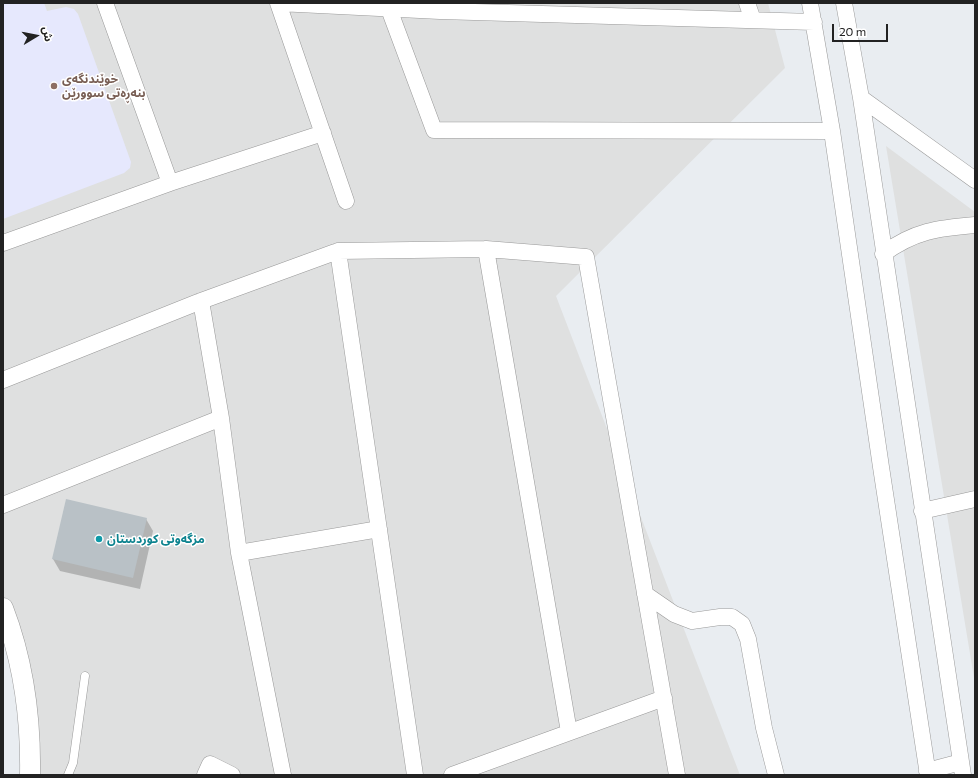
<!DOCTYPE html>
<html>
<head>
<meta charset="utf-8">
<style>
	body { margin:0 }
	#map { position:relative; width:978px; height:778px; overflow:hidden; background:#e9edf1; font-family:Commissioner,"Noto Sans Arabic",sans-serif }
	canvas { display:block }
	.frame { position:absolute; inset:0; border:4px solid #222; pointer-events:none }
	.north { position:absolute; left:16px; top:16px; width:40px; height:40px; -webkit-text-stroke:3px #fff; paint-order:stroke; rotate:80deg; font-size:11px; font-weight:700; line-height:16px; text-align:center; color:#222 }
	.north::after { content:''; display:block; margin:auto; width:14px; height:18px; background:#222; clip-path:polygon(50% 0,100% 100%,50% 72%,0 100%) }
	.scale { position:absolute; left:832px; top:24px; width:56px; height:18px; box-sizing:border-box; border:2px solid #222; border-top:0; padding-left:5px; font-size:12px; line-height:14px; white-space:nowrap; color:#222; -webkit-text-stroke:3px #fff; paint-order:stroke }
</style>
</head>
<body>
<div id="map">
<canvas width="978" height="778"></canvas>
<div class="frame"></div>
<div class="north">ش</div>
<div class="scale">20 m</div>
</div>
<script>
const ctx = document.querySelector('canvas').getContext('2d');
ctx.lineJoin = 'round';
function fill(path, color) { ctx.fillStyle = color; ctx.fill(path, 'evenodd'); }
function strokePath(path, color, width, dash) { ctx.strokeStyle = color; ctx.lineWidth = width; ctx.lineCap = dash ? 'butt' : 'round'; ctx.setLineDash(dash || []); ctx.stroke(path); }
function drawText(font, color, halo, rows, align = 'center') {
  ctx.font = font + ' Commissioner,"Noto Sans Arabic",sans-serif'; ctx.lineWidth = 3; ctx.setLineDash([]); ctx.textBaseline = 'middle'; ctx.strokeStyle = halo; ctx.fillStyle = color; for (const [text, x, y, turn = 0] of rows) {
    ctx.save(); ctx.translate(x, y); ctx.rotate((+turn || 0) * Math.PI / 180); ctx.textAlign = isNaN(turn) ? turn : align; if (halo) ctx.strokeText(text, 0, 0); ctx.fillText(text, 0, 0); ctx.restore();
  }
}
fill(new Path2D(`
	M3,3H768L785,68L556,296L740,775H39L3,602Z
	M886,146L975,212V684Z`), '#dfe0e0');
fill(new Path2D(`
	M3,3H44L47,11L66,7L74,9L78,14L131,162L130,168L124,173L3,219Z`), '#e6e8fd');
fill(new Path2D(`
	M146,519L153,531L140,589L60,571L53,559Z`), '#0003');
fill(new Path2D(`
	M66,499L147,518L133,578L52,559Z`), '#b9c1c6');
const service = new Path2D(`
	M68,775L73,763L85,676`);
const minor = new Path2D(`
	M105,3L170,183
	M278,3L440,11L814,22
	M278,3L346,201
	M747,3L753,20
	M810,3L832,131L881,467L928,775
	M844,3L861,98L963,775
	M389,9L434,130L832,131
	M861,98L975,180
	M3,243L170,183L323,133
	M486,249L569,732
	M338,251L415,775
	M883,254C914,231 938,228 975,225
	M201,301L221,418L239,553L283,775
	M3,380L201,301L338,251L486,249L586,257L677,775
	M3,505L221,418
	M922,511L975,499
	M239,553L379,529
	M645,594L674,614L692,621L720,617H732L742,624L748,639L764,728L776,775
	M927,771L961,762
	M205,775L210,764L232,775
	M452,775L664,698`);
const tertiary = new Path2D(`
	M3,608C23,660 31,719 30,775`);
strokePath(service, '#999', 9);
strokePath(minor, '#999', 17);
strokePath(tertiary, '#999', 21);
strokePath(service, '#fff', 8);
strokePath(minor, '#fff', 16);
strokePath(tertiary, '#fff', 20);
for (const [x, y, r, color] of [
	[54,86,4,"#8d6e63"],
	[99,539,4,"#0f9aa8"]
]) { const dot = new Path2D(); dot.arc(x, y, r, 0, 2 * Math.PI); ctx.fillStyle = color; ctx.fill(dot); strokePath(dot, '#fff', 1.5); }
drawText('bold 12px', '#785e54', '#fff', [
	["خوێندنگەی",62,79],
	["بنەڕەتی سوورێن",62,93]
], 'left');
drawText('bold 12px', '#0d838f', '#fff', [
	["مزگەوتی کوردستان",107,539]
], 'left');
</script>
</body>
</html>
